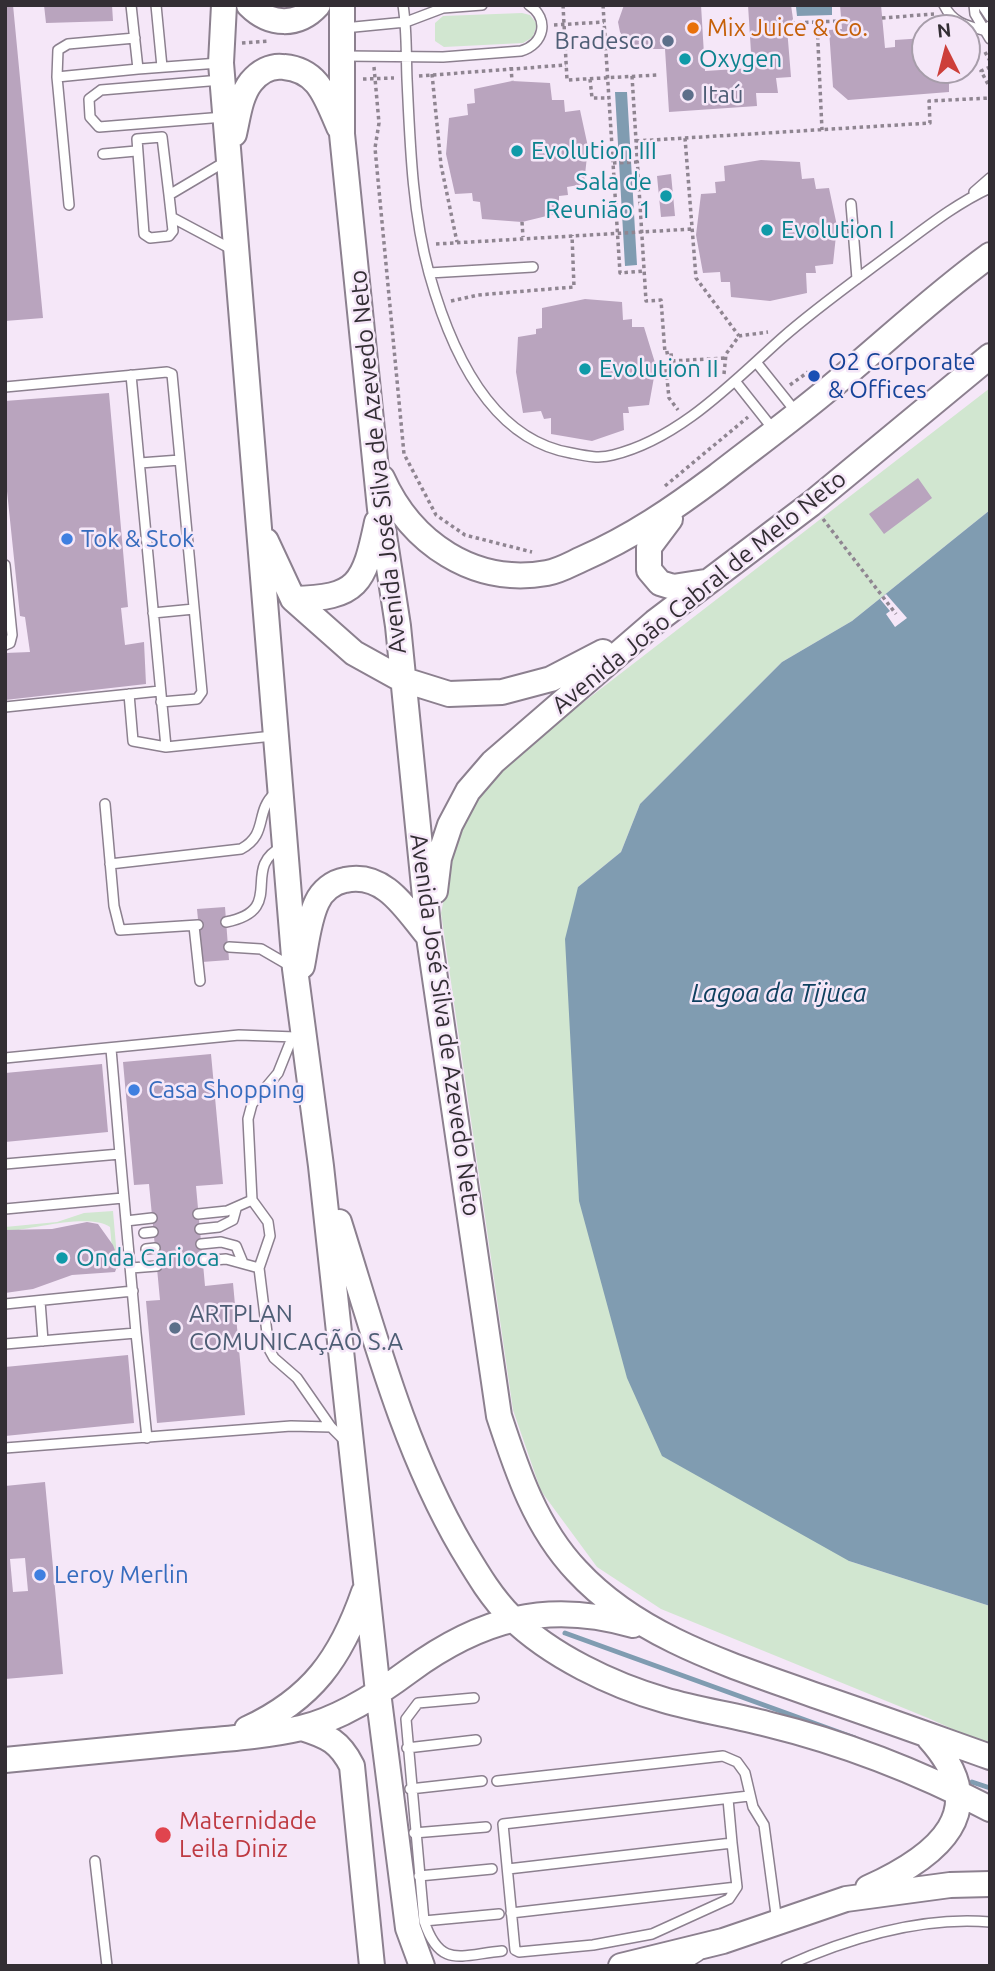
<!DOCTYPE html>
<html>
<head>
<meta charset="utf-8">
<style>
	body { margin:0 }
	#map { position:relative; width:995px; height:1971px; overflow:hidden; background:#f5e7f8; font-family:Ubuntu,sans-serif }
	canvas { display:block }
	.frame { position:absolute; inset:0; border:7px solid #332e34; pointer-events:none }
	.north { position:absolute; left:911px; top:14px; width:70px; height:70px; box-sizing:border-box; background:#f5e7f8; border:2px solid #a79daa; border-radius:50%; rotate:354deg; font-size:19px; font-weight:700; line-height:28px; text-align:center; color:#332e34 }
	.north::after { content:''; display:block; margin:auto; width:24px; height:32px; background:#cd3f3a; clip-path:polygon(50% 0,100% 100%,50% 72%,0 100%) }
</style>
</head>
<body>
<div id="map">
<canvas width="995" height="1971"></canvas>
<div class="frame"></div>
<div class="north">N</div>
</div>
<script>
const ctx = document.querySelector('canvas').getContext('2d');
ctx.lineJoin = 'round';
function fill(path, color) { ctx.fillStyle = color; ctx.fill(path, 'evenodd'); }
function strokePath(path, color, width, dash) { ctx.strokeStyle = color; ctx.lineWidth = width; ctx.lineCap = dash ? 'butt' : 'round'; ctx.setLineDash(dash || []); ctx.stroke(path); }
function drawText(font, color, halo, rows, align = 'center') {
  ctx.font = font + ' Ubuntu,sans-serif'; ctx.lineWidth = 5; ctx.setLineDash([]); ctx.textBaseline = 'middle'; ctx.strokeStyle = halo; ctx.fillStyle = color; for (const [text, x, y, turn = 0] of rows) {
    ctx.save(); ctx.translate(x, y); ctx.rotate((+turn || 0) * Math.PI / 180); ctx.textAlign = isNaN(turn) ? turn : align; if (halo) ctx.strokeText(text, 0, 0); ctx.fillText(text, 0, 0); ctx.restore();
  }
}
fill(new Path2D(`
	M522,13L530,15L537,24L533,37L523,43L444,47L435,41V23L443,16Z
	M990,388V510L852,621L782,662L640,804L621,852L578,887L849,1561L990,1606V1746L928,1718L661,1609L597,1567L541,1491L513,1410L441,913L453,854L479,783Z
	M113,1211L118,1269H114L110,1227C89,1213 33,1229 5,1232V1227L57,1222L84,1213Z`), '#d1e6d0');
fill(new Path2D(`
	M832,5V15L797,16L796,7Z
	M615,92H627L637,265L625,266Z
	M990,510V1606L849,1561L662,1456L627,1378L579,1201L565,939L578,887L621,852L640,804L782,662L852,621Z`), '#809cb1');
fill(new Path2D(`
	M886,594L907,618L895,627L886,614L890,611L880,599Z`), '#f5e7f8');
strokePath(new Path2D(`
	M565,1633L855,1738
	M972,1782L990,1788`), '#809cb1', 5);
fill(new Path2D(`
	M5,5H13L43,318L5,321Z
	M44,5H112L113,21L46,23Z
	M624,5H701L705,71L752,68L748,5H791L793,19L787,28L791,77L776,78L778,93H756L757,106L669,112L665,49H636L626,41L620,32L618,22Z
	M840,5H881L885,48L895,47V40L925,38V70H964L963,78L949,80V92L848,100L833,87L829,30L842,29Z
	M512,81L550,83L552,100H564L565,112L580,110L588,147L584,184L567,187L568,195L559,196V213L522,222L482,219L480,202L473,201L472,193L455,194L446,154L449,118L468,115L467,104L475,103L474,89Z
	M761,160L800,162L802,179L814,178L816,189L829,188L837,226L833,264L815,266L816,273H806L807,293L770,301L731,297L730,282H721L720,272L703,273L696,235L701,194L716,193L715,182L725,181L724,166Z
	M671,174L675,216L661,217L657,176Z
	M585,299L622,302L623,320L632,319V327H644L656,366L649,405L628,407L629,413H623L624,430L592,441L551,434V418L544,419L541,411L523,413L516,372L518,337L536,334V329L542,328V308Z
	M109,393L128,607L121,608L125,645L144,642L146,684L5,700V653L30,652L25,617L20,616L5,472V401Z
	M918,478L932,498L884,534L869,514Z
	M225,907L229,960L202,962L197,909Z
	M211,1054L223,1184L196,1186L205,1286L233,1283L245,1415L157,1423L146,1301L160,1300L149,1184L134,1185L123,1062Z
	M102,1064L108,1132L5,1142V1073Z
	M87,1222L98,1224L113,1245L119,1261L115,1272L72,1275L33,1289L5,1293V1230L52,1229Z
	M128,1355L134,1423L5,1436V1367Z
	M45,1482L63,1674L5,1679V1486ZM25,1558L28,1591L13,1592L10,1559Z`), '#b9a4be');
const lane = new Path2D(`
	M131,5L138,69L219,63
	M156,5L162,67
	M403,5C407,30 406,54 407,79C410,142 412,211 429,273C449,345 488,439 571,453C586,456 599,459 613,455C679,439 732,383 781,339C815,309 853,282 889,255C922,231 953,205 990,188
	M944,5C952,22 966,26 983,30L990,26
	M974,5L975,14L990,39
	M982,5L990,17
	M344,28L406,22L443,8L482,5
	M344,56L443,57L521,51C544,44 550,19 529,5
	M57,77L138,69
	M221,80L101,90L89,99L90,117L99,127L224,117
	M103,154L136,151
	M974,192L990,178
	M169,195L162,137L137,139L144,234L150,238L169,236L173,231L169,195L228,160
	M851,204L857,279
	M69,205L57,77L58,50L68,44L135,38
	M173,218L233,250
	M429,273L533,267
	M756,362L796,412
	M131,375L166,747
	M735,381L773,429
	M5,387L167,372L172,374L202,692L197,699L161,702
	M140,463L180,460
	M5,565L12,635L10,643L5,645
	M153,613L194,609
	M129,694L133,741L166,747L273,736
	M5,707L160,691
	M105,804L114,906L120,930L198,925
	M110,864L241,849C269,834 254,812 275,793
	M226,922C288,910 239,868 282,847
	M194,926L200,981
	M229,947L261,949L292,967
	M292,1038L278,1073L252,1104L248,1119L252,1200L268,1222L270,1236L259,1268L269,1349L274,1358L297,1378L331,1427
	M111,1049L120,1154
	M5,1058L239,1035L296,1037
	M5,1164L120,1154L136,1333L5,1344
	M5,1209L123,1198
	M198,1214L227,1211L252,1200
	M126,1221L152,1218
	M200,1229L219,1227L233,1220L236,1209
	M144,1233L153,1232
	M201,1244L221,1242L236,1246L243,1263
	M146,1249L155,1248
	M202,1261L226,1259L259,1268
	M131,1268L157,1266
	M40,1301L43,1341
	M5,1304L133,1291
	M136,1333L147,1438
	M5,1448L291,1426L331,1427L346,1442
	M474,1698L418,1703L406,1719L424,1921C440,1969 460,1955 502,1951
	M407,1748L476,1740
	M497,1781L723,1756L737,1762L745,1773L753,1807L764,1825L777,1922
	M410,1789L482,1781
	M414,1833L486,1827
	M95,1861L107,1966
	M508,1869L732,1843L728,1799
	M419,1876L492,1869
	M737,1887L729,1899L652,1934L593,1945L519,1952L515,1950L503,1824L749,1796
	M511,1913L737,1887L732,1843
	M424,1921L499,1914
	M683,1966L699,1956
	M786,1966C849,1938 920,1916 990,1922`);
const secondary = new Path2D(`
	M224,5L221,63L295,969L321,1166L378,1692L408,1928L422,1966
	M249,5C270,26 298,27 318,5
	M342,5V134L380,509L398,626L429,937L499,1416C517,1471 536,1528 577,1571C639,1638 731,1665 814,1695C873,1715 931,1736 990,1757
	M234,134C238,117 240,96 251,82C259,72 271,65 284,67C319,70 326,98 339,127
	M382,478C411,543 474,586 547,573C559,571 571,564 582,559C632,537 673,509 717,476C753,448 791,420 826,391C881,346 932,297 990,255
	M670,519L649,547V570L660,583L673,587L705,582
	M266,541L293,599L354,653L401,679L449,694L502,692L551,679L603,652
	M293,599C358,598 364,584 377,522
	M435,891L439,858L450,825L468,791L493,762L655,622L811,504L990,356
	M302,966C306,946 308,921 317,902C322,891 333,882 345,880C385,871 407,911 429,937
	M339,1222C374,1333 403,1447 462,1548C477,1573 491,1597 511,1617C551,1656 612,1685 664,1700C698,1710 733,1715 767,1724C845,1743 919,1772 990,1809
	M302,1728C328,1736 340,1742 352,1766L372,1966
	M247,1729C312,1699 341,1658 364,1592
	M5,1760C63,1754 122,1749 180,1743C220,1739 262,1737 301,1728C340,1719 378,1694 409,1671C480,1619 547,1600 633,1625
	M868,1888C938,1856 995,1811 929,1738
	M621,1966L723,1941L846,1899L950,1885L990,1884`);
strokePath(lane, '#8c808f', 12);
strokePath(secondary, '#8c808f', 28);
strokePath(new Path2D(`
	M563,5L567,80L657,75
	M603,5L620,273L644,271
	M882,18L934,14
	M817,22L822,130
	M791,23L841,21
	M554,25L604,22
	M242,43L269,41
	M985,52L990,61
	M374,67L379,123L375,148L404,454L436,515L465,535L532,552
	M511,67L512,81
	M990,67L981,71L990,88
	M432,74L441,165L457,242
	M419,76L566,65
	M632,76L646,301L661,300L665,353L671,352L672,368L666,369L669,398L678,410
	M363,79L394,78
	M590,79L592,98H609
	M685,138L696,278L739,336
	M636,141L930,123L929,101L990,98
	M613,163L637,162
	M522,222L523,237
	M436,244L692,229
	M451,301L478,295L574,287L572,235
	M672,361L725,358
	M724,374L726,354L739,336L768,332
	M790,385L808,372
	M665,486L748,417
	M823,519L896,614`), '#8f8591', 3.5, [3.5, 3.5]);
strokePath(lane, '#fff', 9);
strokePath(secondary, '#fff', 24);
for (const [x, y, r, color] of [
	[693,28,7,"#e8710a"],
	[668,41,7,"#5c6f8a"],
	[685,59,7,"#0f9aa8"],
	[688,95,7,"#5c6f8a"],
	[517,151,7,"#0f9aa8"],
	[666,196,7,"#0f9aa8"],
	[767,230,7,"#0f9aa8"],
	[585,369,7,"#0f9aa8"],
	[814,376,7,"#1a4fb4"],
	[67,539,7,"#3f7fe0"],
	[134,1090,7,"#3f7fe0"],
	[62,1258,7,"#0f9aa8"],
	[175,1328,7,"#5c6f8a"],
	[40,1575,7,"#3f7fe0"],
	[163,1835,9,"#e0444e"]
]) { const dot = new Path2D(); dot.arc(x, y, r, 0, 2 * Math.PI); ctx.fillStyle = color; ctx.fill(dot); strokePath(dot, '#f5e7f8', 2.5); }
drawText('24px', '#c56008', '#f5e7f8', [
	["Mix Juice & Co.",707,28]
], 'left');
drawText('24px', '#4e5e75', '#f5e7f8', [
	["Bradesco",654,41,"right"],
	["Itaú",702,95],
	["ARTPLAN",189,1314],
	["COMUNICAÇÃO S.A",189,1342]
], 'left');
drawText('24px', '#0d838f', '#f5e7f8', [
	["Oxygen",699,59],
	["Evolution III",531,151],
	["Sala de",652,182,"right"],
	["Reunião 1",652,210,"right"],
	["Evolution I",781,230],
	["Evolution II",599,369],
	["Onda Carioca",76,1258]
], 'left');
drawText('24px', '#164399', '#f5e7f8', [
	["O2 Corporate",828,362],
	["& Offices",828,390]
], 'left');
drawText('24px', '#332e34', '#f5e7f8', [
	["Avenida José Silva de Azevedo Neto",378,462,-96],
	["Avenida João Cabral de Melo Neto",699,592,-39],
	["Avenida José Silva de Azevedo Neto",445,1025,82]
]);
drawText('24px', '#366cbe', '#f5e7f8', [
	["Tok & Stok",81,539],
	["Casa Shopping",148,1090],
	["Leroy Merlin",54,1575]
], 'left');
drawText('24px', '#be3a42', '#f5e7f8', [
	["Maternidade",179,1821],
	["Leila Diniz",179,1849]
], 'left');
drawText('italic 26px', '#0f405f', '#f5e7f8', [
	["Lagoa da Tijuca",779,993]
]);
</script>
</body>
</html>
